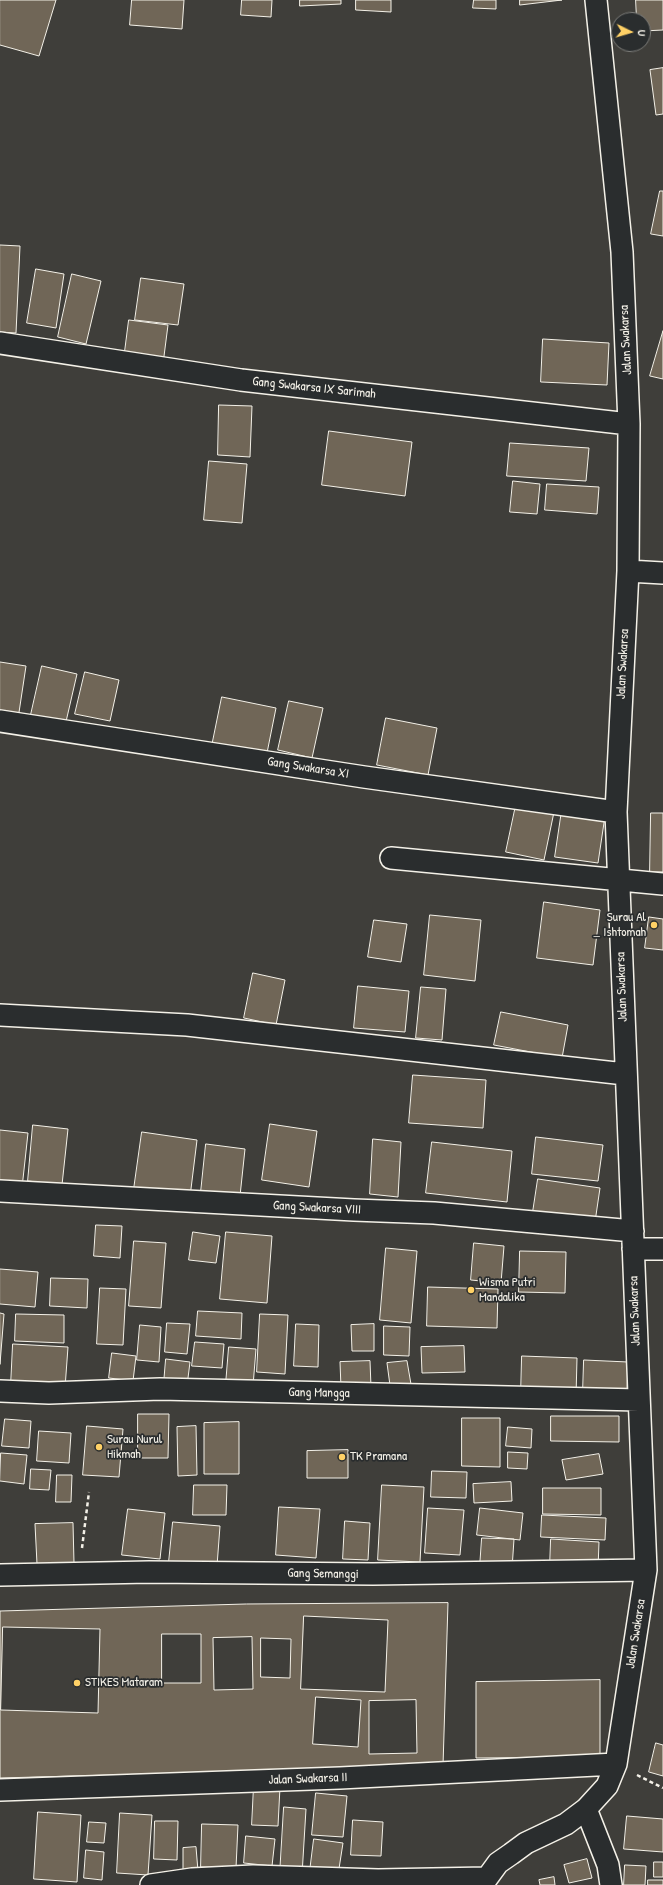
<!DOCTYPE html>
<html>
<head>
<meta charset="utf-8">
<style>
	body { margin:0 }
	#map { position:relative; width:663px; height:1885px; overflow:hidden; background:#3f3e3a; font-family:"Patrick Hand",sans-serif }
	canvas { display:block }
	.north { position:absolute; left:611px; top:12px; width:40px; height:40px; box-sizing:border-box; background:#2a2d2e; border:1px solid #7b7b78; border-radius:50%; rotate:95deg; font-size:11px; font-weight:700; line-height:16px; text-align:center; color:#f4f1e8 }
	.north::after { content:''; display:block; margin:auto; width:14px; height:18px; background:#ffd166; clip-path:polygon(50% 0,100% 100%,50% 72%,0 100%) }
</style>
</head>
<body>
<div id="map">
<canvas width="663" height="1885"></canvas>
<div class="north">U</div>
</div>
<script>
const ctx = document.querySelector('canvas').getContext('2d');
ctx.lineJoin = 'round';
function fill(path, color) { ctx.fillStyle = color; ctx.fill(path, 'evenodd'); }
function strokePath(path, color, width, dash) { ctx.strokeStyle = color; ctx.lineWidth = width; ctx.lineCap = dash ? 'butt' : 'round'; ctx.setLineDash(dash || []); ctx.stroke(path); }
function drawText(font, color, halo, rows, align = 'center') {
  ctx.font = font + ' "Patrick Hand",sans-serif'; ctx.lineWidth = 3.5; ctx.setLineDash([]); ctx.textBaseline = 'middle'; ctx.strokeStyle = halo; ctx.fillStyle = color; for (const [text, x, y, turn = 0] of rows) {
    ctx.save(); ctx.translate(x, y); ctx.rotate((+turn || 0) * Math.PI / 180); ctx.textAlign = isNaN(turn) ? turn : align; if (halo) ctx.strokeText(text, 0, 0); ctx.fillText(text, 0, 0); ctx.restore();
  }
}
const building = new Path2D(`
	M0,0H56L39,56L0,45Z
	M132,0H184L182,29L130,25Z
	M242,0H272L271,17L241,15Z
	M300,0H341V4L300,6Z
	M356,0H391V12L356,10Z
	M474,0H496V9L473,8Z
	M520,0H562L520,5Z
	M636,0H663V30L643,31V20H637Z
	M663,68V114L656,115L650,70Z
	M660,191H663V236L651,234Z
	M0,245L20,246L16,333L0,332Z
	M36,269L64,274L56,328L27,323Z
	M72,274L101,281L86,344L58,337Z
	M141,278L184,284L178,325L135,320Z
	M129,320L168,325L163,364L124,359Z
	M663,331V379L650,376Z
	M543,339L609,343L607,385L541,382Z
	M219,405L252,406L250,457L218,455Z
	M329,431L412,442L405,496L322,485Z
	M510,443L589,448L586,481L507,476Z
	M209,461L247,464L242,523L204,520Z
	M513,481L540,484L537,514L510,512Z
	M547,484L599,487L597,514L545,510Z
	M0,662L26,666L18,719L0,716Z
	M42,666L77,674L65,726L30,719Z
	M85,672L119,680L110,721L75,714Z
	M222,697L276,708L266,758L212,746Z
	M289,701L323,708L312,758L278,750Z
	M386,718L437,728L428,775L377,765Z
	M516,805L554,812L544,860L506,852Z
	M562,810L605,816L598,863L555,857Z
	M651,813H663V872H650Z
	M544,902L600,910L593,965L537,958Z
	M430,915L481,920L475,981L424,975Z
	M649,917L663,919V950L645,948Z
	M374,920L407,924L401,962L368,957Z
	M253,973L285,980L276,1025L244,1018Z
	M358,986L409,991L405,1032L354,1028Z
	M421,987L446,989L442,1040L416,1038Z
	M501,1012L568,1025L562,1058L494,1045Z
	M413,1075L486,1080L483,1128L409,1123Z
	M270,1124L317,1131L309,1187L262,1180Z
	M33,1125L68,1129L62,1185L28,1181Z
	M0,1130L28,1133L22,1188L0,1185Z
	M142,1132L197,1140L190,1197L134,1189Z
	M536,1137L603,1145L598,1181L532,1174Z
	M373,1139L401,1142L398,1197L370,1194Z
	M432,1142L512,1151L507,1202L426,1193Z
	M206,1144L245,1149L240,1196L201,1192Z
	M538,1179L600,1188L595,1222L533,1212Z
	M96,1225L122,1226L120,1258L94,1256Z
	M193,1232L220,1236L216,1263L189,1260Z
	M226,1232L272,1236L267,1303L220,1299Z
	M134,1241L166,1243L161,1308L129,1306Z
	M474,1243L504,1246L501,1283L471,1280Z
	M386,1248L417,1251L411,1323L380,1320Z
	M520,1251L566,1252L565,1293L519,1292Z
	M0,1269L38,1272L35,1307L0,1304Z
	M51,1278L88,1279L87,1308L50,1306Z
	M428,1287L498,1289L497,1328L427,1326Z
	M100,1288L126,1289L123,1345L97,1344Z
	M198,1311L242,1313L241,1339L196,1336Z
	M0,1313L4,1314L0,1364Z
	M16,1314L64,1315V1343L15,1341Z
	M260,1314L288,1315L285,1374L257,1372Z
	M167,1323L190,1324L187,1354L165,1352Z
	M296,1324L319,1325L318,1367L294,1366Z
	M374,1324V1351H352L351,1325Z
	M140,1325L161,1327L159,1362L137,1360Z
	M384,1326L410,1327L409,1356L384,1355Z
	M195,1342L224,1344L222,1368L192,1366Z
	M13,1344L68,1347L65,1388L11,1385Z
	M464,1346L465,1372L422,1373L421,1347Z
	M229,1347L256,1349L253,1386L226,1384Z
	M112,1353L136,1356L133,1381L109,1378Z
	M522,1356L577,1358L576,1397L521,1394Z
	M166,1359L190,1362L187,1386L164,1383Z
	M584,1360L628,1362L627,1394L583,1392Z
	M370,1361L371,1387L341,1388L340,1362Z
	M407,1361L412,1390L391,1393L387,1363Z
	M138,1414H169L168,1458H138Z
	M551,1416H619V1442L551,1441Z
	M462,1418H500V1467L462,1466Z
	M5,1419L31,1421L29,1448L2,1446Z
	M239,1422V1474H204V1423Z
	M87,1426L123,1429L119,1477L83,1475Z
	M196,1426L197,1475L178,1476L177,1427Z
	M508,1427L532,1429L531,1448L506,1446Z
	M39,1431L71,1433L69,1463L37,1461Z
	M348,1450V1478H307V1451Z
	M508,1452L528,1453L527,1469L508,1468Z
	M1,1453L27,1455L24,1484L0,1481Z
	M599,1454L603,1474L566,1480L562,1460Z
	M31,1469L51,1470L49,1490L30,1489Z
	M432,1471L467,1472L466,1498L431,1497Z
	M57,1475H72L71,1502H56Z
	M511,1482L512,1501L474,1503L473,1484Z
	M194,1485H227L226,1515H193Z
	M382,1485L424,1487L420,1562L378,1560Z
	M543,1488H601V1515L543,1514Z
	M279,1507L320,1509L316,1558L276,1555Z
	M428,1508L464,1510L460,1555L425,1553Z
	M480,1508L523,1513L520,1540L477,1535Z
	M128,1509L165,1513L160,1559L122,1555Z
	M542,1515L606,1518L605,1540L541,1537Z
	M345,1521L370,1523L368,1560L343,1559Z
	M173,1522L220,1526L217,1566L169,1562Z
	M73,1523L74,1563L37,1564L35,1524Z
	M482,1538L514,1539L512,1569L480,1567Z
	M551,1539L599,1542L598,1569L550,1567Z
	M448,1603L443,1766L0,1778V1611L246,1604Z
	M304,1616L388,1620L385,1692L301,1689Z
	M3,1627L100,1629L98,1713L1,1710Z
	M162,1634H201V1683H162Z
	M252,1637L253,1689L214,1690L213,1638Z
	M261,1638L291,1639L290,1678L261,1677Z
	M600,1680V1757L476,1758V1682Z
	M316,1697L361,1700L358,1747L313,1744Z
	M416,1700L417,1753L369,1754V1701Z
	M656,1743L663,1745V1776L649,1772Z
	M254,1785L280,1787L278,1826L252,1825Z
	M316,1793L347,1796L343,1837L312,1835Z
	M284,1807L306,1809L302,1875L280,1874Z
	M38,1812L81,1815L77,1882L34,1879Z
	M120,1813L152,1815L148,1875L117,1873Z
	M627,1816L663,1819V1852L624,1849Z
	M353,1820L383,1822L381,1856L351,1855Z
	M155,1821H178L177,1860L154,1859Z
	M89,1822L106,1823L104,1843L87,1842Z
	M202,1824L238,1825L236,1868L201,1867Z
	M246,1836L275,1839L272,1866L244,1863Z
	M314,1839L343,1843L338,1875L310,1871Z
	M196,1847L198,1871H183V1848Z
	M86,1850L104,1852L102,1880L84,1878Z
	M587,1859L592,1878L569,1883L564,1865Z
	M654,1862H663V1877H654Z
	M625,1865L646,1866L645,1885H624Z
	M554,1877L555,1885H540L539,1880Z
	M648,1880H663V1885H648Z`);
fill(building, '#706657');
strokePath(building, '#f4f1e8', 1);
const street = new Path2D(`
	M0,343L241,380L629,424
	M628,571L663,573
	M0,721L364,777L616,812
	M391,858L663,884
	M0,1015L187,1025L625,1074
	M0,1191L354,1210L434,1213L633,1231
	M633,1249H663
	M0,1391L49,1393L160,1389L639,1400
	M0,1575L149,1572L373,1574L646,1570
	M0,1790L340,1778L616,1764
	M586,1809L608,1865L611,1885
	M151,1885L192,1879L253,1876L378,1880L487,1878
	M482,1885L498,1863L511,1854L526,1843L566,1824L586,1809L607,1786L616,1764L646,1570L616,812L628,571L629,424L622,252L596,0`);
strokePath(street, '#f4f1e8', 24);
strokePath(new Path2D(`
	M82,1548L89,1492
	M637,1775L663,1788`), '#f4f1e8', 2.5, [4, 3]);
strokePath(street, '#2a2d2e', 21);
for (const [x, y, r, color] of [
	[654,925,4,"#ffd166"],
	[471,1290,4,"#ffd166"],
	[99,1447,4,"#ffd166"],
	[342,1457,4,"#ffd166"],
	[77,1683,4,"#ffd166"]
]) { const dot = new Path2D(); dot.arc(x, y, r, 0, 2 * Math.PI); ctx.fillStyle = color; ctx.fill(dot); strokePath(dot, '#2a2d2e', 1.5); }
drawText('13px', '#f4f1e8', '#2a2d2e', [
	["Jalan Swakarsa",626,340,-93],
	["Gang Swakarsa IX Sarimah",314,388,6],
	["Jalan Swakarsa",623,664,-87],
	["Gang Swakarsa XI",308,768,9],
	["Jalan Swakarsa",622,987,-92],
	["Gang Swakarsa VIII",317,1208,3],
	["Jalan Swakarsa",635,1311,-92],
	["Gang Mangga",319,1393,1],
	["Gang Semanggi",323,1574,1],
	["Jalan Swakarsa",636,1634,-81],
	["Jalan Swakarsa II",308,1779,-2]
]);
drawText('13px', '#f4f1e8', '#2a2d2e', [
	["Surau Al",646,918,"right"],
	["_ Ishtomah",646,933,"right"],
	["Wisma Putri",479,1283],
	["Mandalika",479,1298],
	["Surau Nurul",107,1440],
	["Hikmah",107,1455],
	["TK Pramana",350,1457],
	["STIKES Mataram",85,1683]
], 'left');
</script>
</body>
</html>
